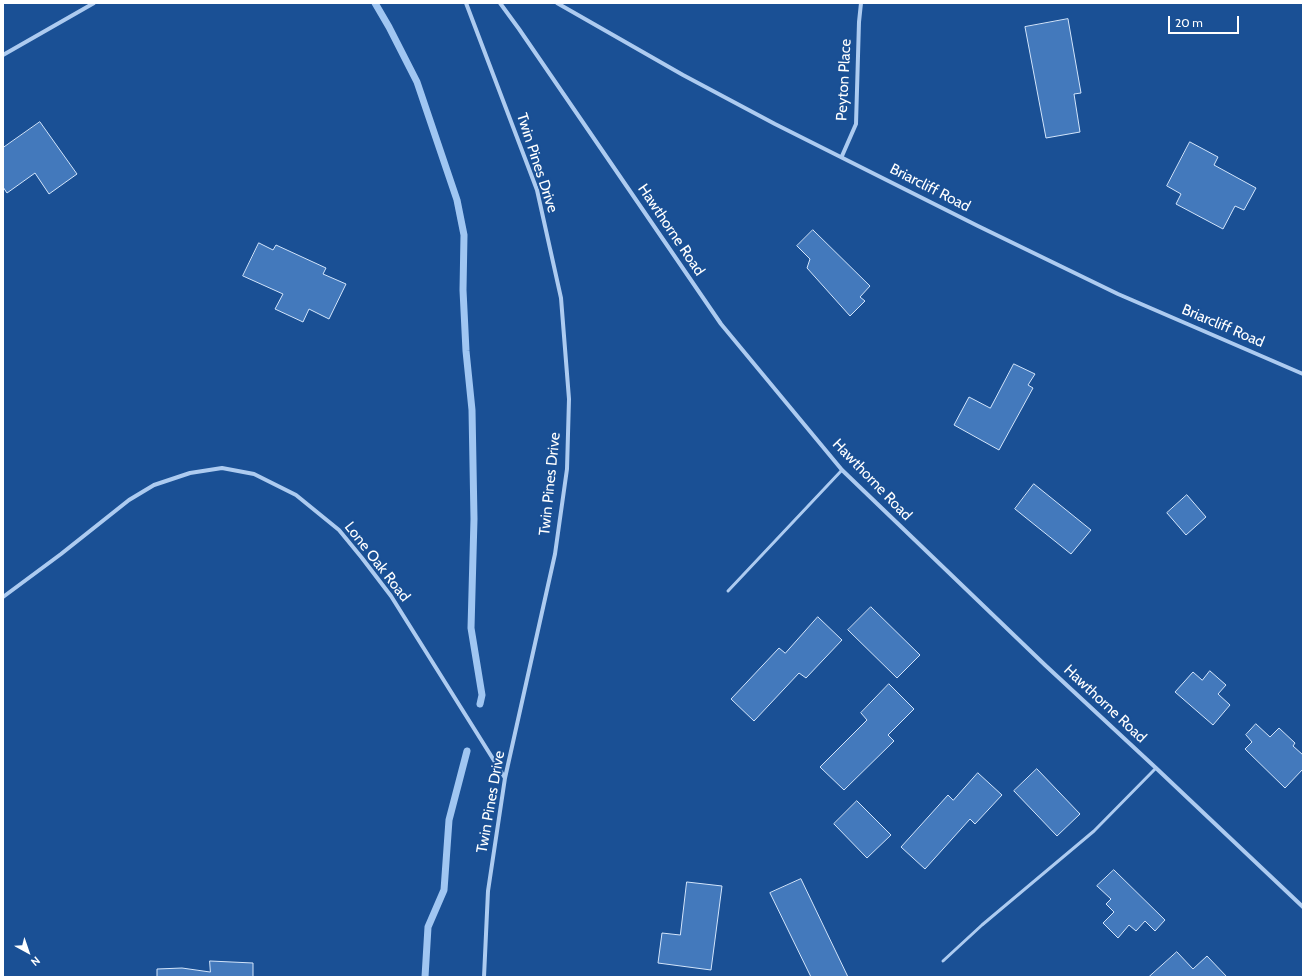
<!DOCTYPE html>
<html>
<head>
<meta charset="utf-8">
<style>
	body { margin:0 }
	#map { position:relative; width:1306px; height:980px; overflow:hidden; background:#1a5095; font-family:Cabin,sans-serif }
	canvas { display:block }
	.frame { position:absolute; inset:0; border:4px solid #fff; pointer-events:none }
	.north { position:absolute; left:8px; top:932px; width:40px; height:40px; -webkit-text-stroke:3px #1a5095; paint-order:stroke; rotate:140deg; font-size:11px; font-weight:700; line-height:16px; text-align:center; color:#fff }
	.north::after { content:''; display:block; margin:auto; width:14px; height:18px; background:#fff; clip-path:polygon(50% 0,100% 100%,50% 72%,0 100%) }
	.scale { position:absolute; left:1168px; top:16px; width:71px; height:18px; box-sizing:border-box; border:2px solid #fff; border-top:0; padding-left:5px; font-size:12px; line-height:14px; white-space:nowrap; color:#fff; -webkit-text-stroke:3px #1a5095; paint-order:stroke }
</style>
</head>
<body>
<div id="map">
<canvas width="1306" height="980"></canvas>
<div class="frame"></div>
<div class="north">N</div>
<div class="scale">20 m</div>
</div>
<script>
const ctx = document.querySelector('canvas').getContext('2d');
ctx.lineJoin = 'round';
function strokePath(path, color, width, dash) { ctx.strokeStyle = color; ctx.lineWidth = width; ctx.lineCap = dash ? 'butt' : 'round'; ctx.setLineDash(dash || []); ctx.stroke(path); }
function fill(path, color) { ctx.fillStyle = color; ctx.fill(path, 'evenodd'); }
function drawText(font, color, halo, rows, align = 'center') {
  ctx.font = font + ' Cabin,sans-serif'; ctx.lineWidth = 4; ctx.setLineDash([]); ctx.textBaseline = 'middle'; ctx.strokeStyle = halo; ctx.fillStyle = color; for (const [text, x, y, turn = 0] of rows) {
    ctx.save(); ctx.translate(x, y); ctx.rotate((+turn || 0) * Math.PI / 180); ctx.textAlign = isNaN(turn) ? turn : align; if (halo) ctx.strokeText(text, 0, 0); ctx.fillText(text, 0, 0); ctx.restore();
  }
}
strokePath(new Path2D(`
	M375,3L389,27L417,82L457,200L464,235L463,290L466,351L472,410L474,519L471,628L482,695L480,704
	M425,977L428,927L444,890L449,820L467,751`), '#a0c6f2', 7);
const building = new Path2D(`
	M1068,19L1081,93L1074,94L1080,132L1046,138L1025,27Z
	M40,122L77,174L49,194L35,173L7,193L3,187V148Z
	M1190,142L1218,157L1214,165L1256,188L1244,210L1235,206L1223,229L1176,204L1181,194L1167,186Z
	M813,230L870,286L860,297L865,301L850,316L807,268L810,259L797,246Z
	M259,243L273,250L276,245L326,268L323,274L346,284L329,319L309,309L303,322L275,309L283,294L243,276Z
	M1014,364L1035,374L1028,385L1033,388L999,450L954,425L969,397L990,408Z
	M1034,484L1091,530L1071,554L1015,509Z
	M1187,495L1206,517L1186,535L1167,513Z
	M871,607L920,655L897,678L848,630Z
	M818,617L842,640L806,678L799,673L754,721L731,699L779,648L785,653Z
	M1210,671L1226,685L1218,694L1230,705L1213,725L1175,692L1193,672L1202,680Z
	M889,684L914,709L888,735L894,741L844,790L820,767L867,720L861,713Z
	M1256,724L1270,737L1279,728L1295,743L1293,746L1303,755V769L1285,788L1245,749L1252,742L1246,735Z
	M1037,769L1080,814L1057,836L1014,791Z
	M978,773L1002,795L975,824L970,819L925,869L901,847L948,795L953,800Z
	M857,801L891,835L867,858L834,824Z
	M1114,870L1165,920L1155,931L1145,921L1136,931L1129,925L1118,938L1103,923L1114,912L1106,904L1111,899L1097,886Z
	M801,879L848,977H811L770,893Z
	M687,882L722,886L711,970L658,963L662,933L680,935Z
	M1177,952L1193,969L1207,956L1227,977H1149Z
	M210,961L253,963V977H157V969L182,968L210,972Z`);
fill(building, '#4379bc');
strokePath(building, '#d3e5fb', 1);
strokePath(new Path2D(`
	M728,591L842,470
	M943,961L982,925L1094,831L1156,768`), '#adcbf0', 3);
strokePath(new Path2D(`
	M466,3L537,190L561,298L569,399L567,469L555,554L505,778L488,891L484,977
	M500,3L519,29L721,324L842,470L1045,665L1156,768L1303,907
	M557,3L683,75L775,124L978,226L1118,294L1303,374
	M3,55L94,3
	M842,156L856,124L859,22L861,3
	M3,597L61,554L129,500L154,485L190,473L222,468L254,474L296,495L339,530L362,558L391,596L505,778`), '#adcbf0', 4);
drawText('15px', '#fff', '#1a5095', [
	["Peyton Place",844,80,-87],
	["Twin Pines Drive",537,163,72],
	["Briarcliff Road",930,188,27],
	["Hawthorne Road",671,230,56],
	["Briarcliff Road",1223,326,23],
	["Hawthorne Road",872,480,46],
	["Twin Pines Drive",550,484,-84],
	["Lone Oak Road",377,562,52],
	["Hawthorne Road",1105,704,43],
	["Twin Pines Drive",491,802,-80]
]);
</script>
</body>
</html>
